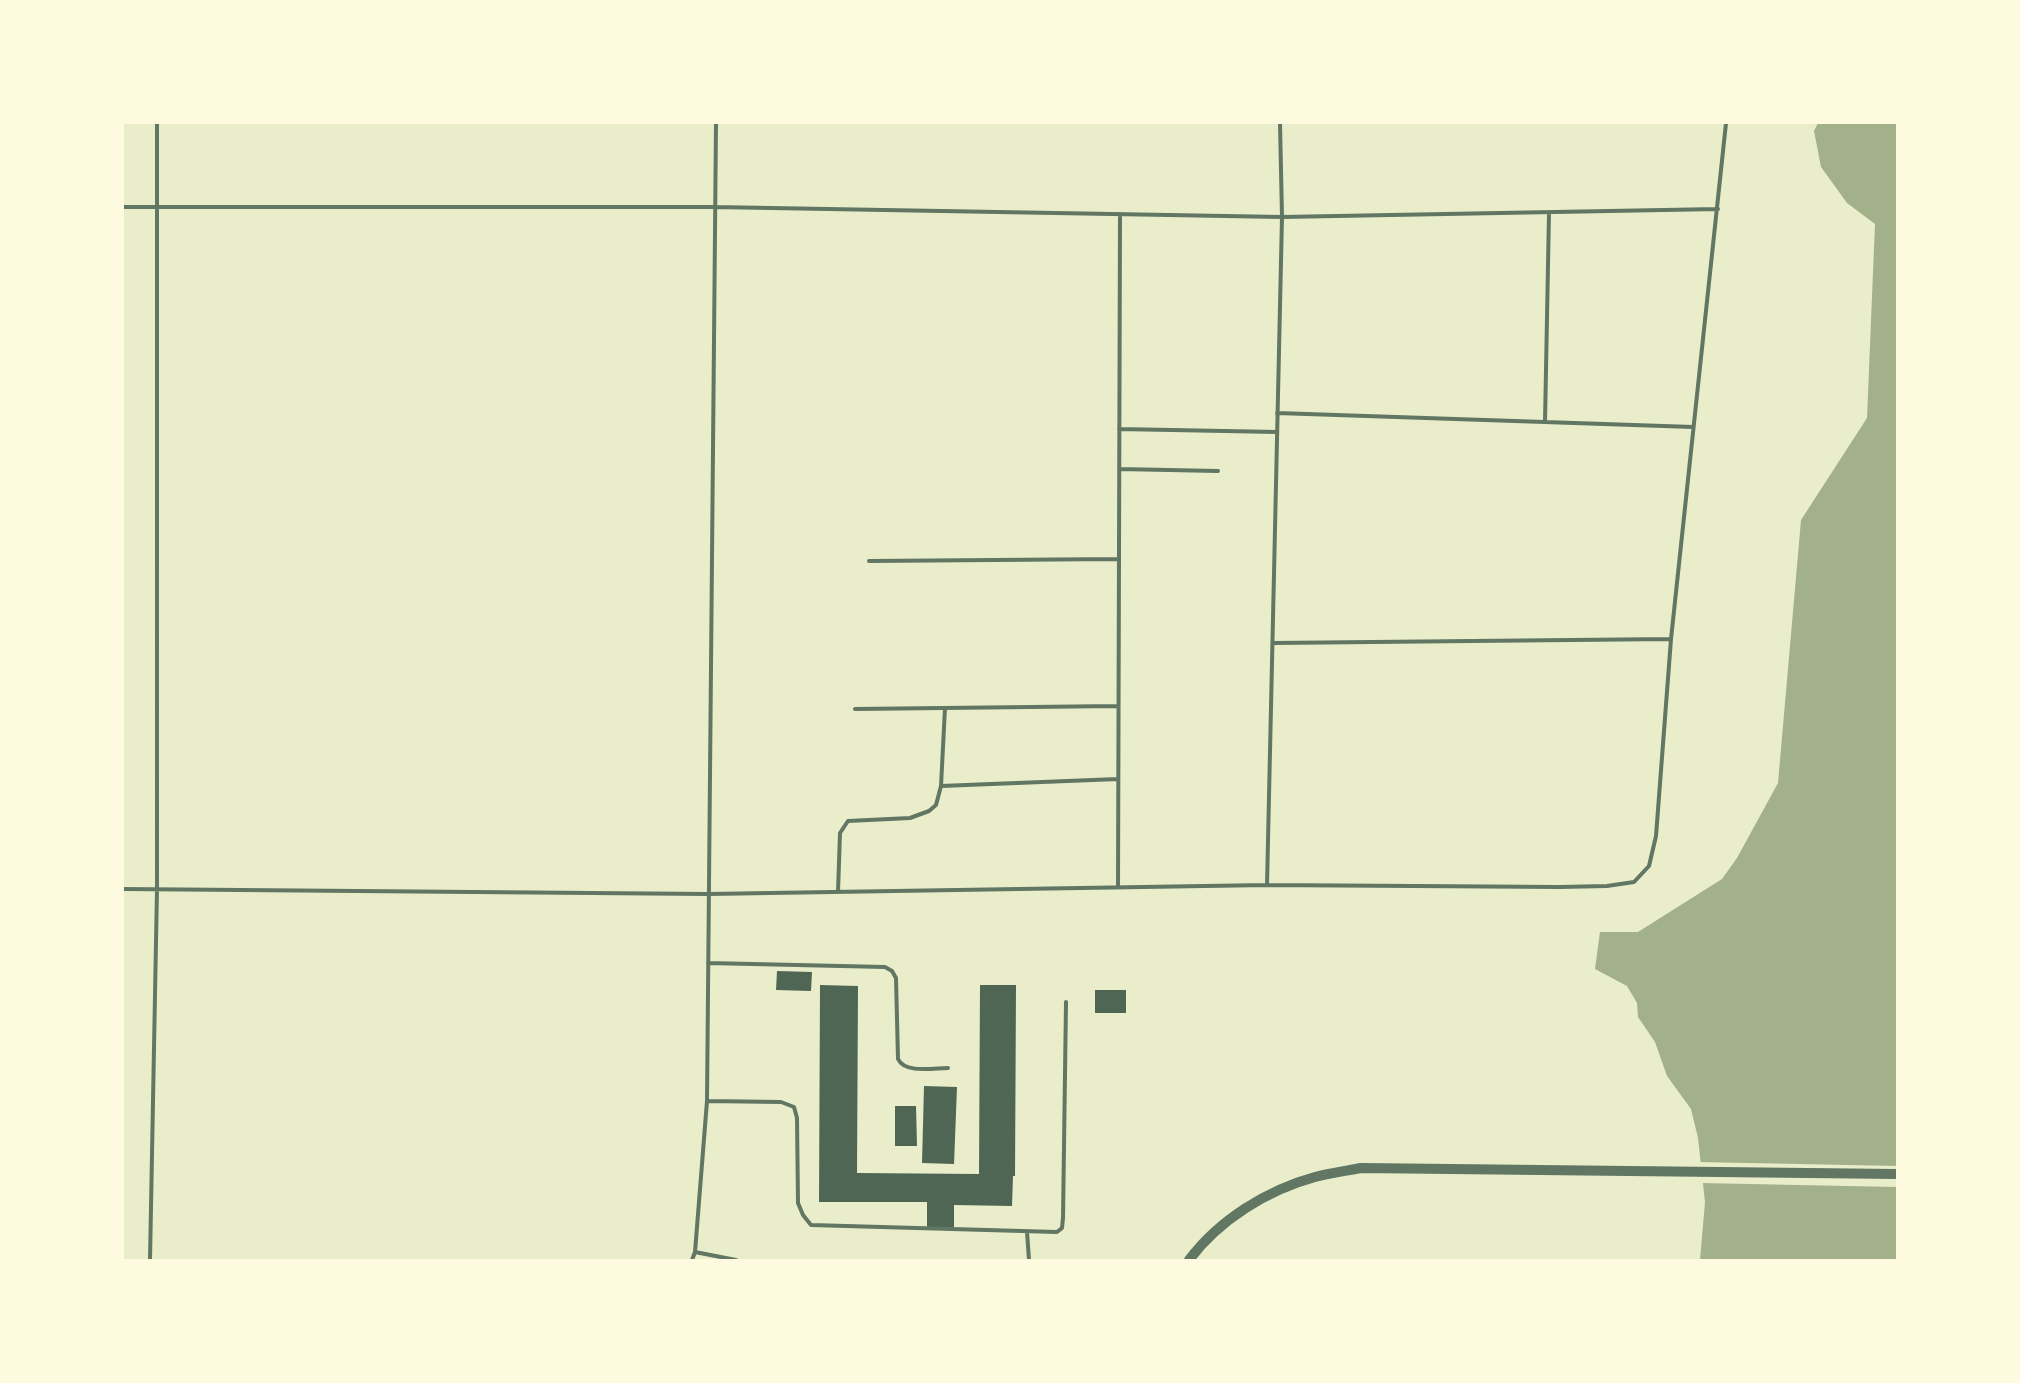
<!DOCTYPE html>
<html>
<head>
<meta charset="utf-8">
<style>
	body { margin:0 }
	#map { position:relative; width:2020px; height:1383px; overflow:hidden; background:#e9edc9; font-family:"Public Sans",sans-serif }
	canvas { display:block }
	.frame { position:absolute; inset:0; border:124px solid #fefae0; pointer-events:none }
</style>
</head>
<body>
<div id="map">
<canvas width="2020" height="1383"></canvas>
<div class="frame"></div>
</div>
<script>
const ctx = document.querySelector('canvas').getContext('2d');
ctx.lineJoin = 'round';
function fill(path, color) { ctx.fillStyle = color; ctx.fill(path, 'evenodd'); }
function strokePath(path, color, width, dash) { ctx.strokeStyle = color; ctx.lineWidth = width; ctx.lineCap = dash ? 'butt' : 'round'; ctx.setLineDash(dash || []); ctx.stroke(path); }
fill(new Path2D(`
	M1818,123H1897V1260H1700L1705,1202L1698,1138L1691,1109L1667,1076L1655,1042L1638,1017L1637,1003L1627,986L1595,969L1600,932H1638L1722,879L1737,858L1778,783L1801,520L1867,418L1875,224L1847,203L1821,167L1814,131Z`), '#a3b18a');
fill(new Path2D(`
	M1698,1162L1897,1166V1187L1700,1183Z`), '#e9edc9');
fill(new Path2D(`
	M777,971L812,972L811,991L776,990Z
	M820,985L858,986L857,1173L979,1174L980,985H1016L1015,1176H1013L1012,1206L954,1205V1227H927V1202H819Z
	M1095,990H1126V1013H1095Z
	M924,1086L957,1087L954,1164L922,1163Z
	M895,1106H916L917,1146H895Z`), '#4f6655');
strokePath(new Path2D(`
	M123,207H714L1282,217L1718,209
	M1277,413L1693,427
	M1545,422L1549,213
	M1119,429L1277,432
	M1119,469L1218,471
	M869,561L1118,559
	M1273,643L1671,639
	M855,709L1118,706
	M941,786L1118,779
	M1267,885L1282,217L1280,123
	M1118,887L1120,214
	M123,889L708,894L1267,885L1560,887L1607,886L1634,882L1649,866L1656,836L1671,639L1726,123
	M838,892L840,833L848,821L910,818L929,811L936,805L941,786L945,708
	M708,963L885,967L892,971L896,978L898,1059C905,1074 934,1068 948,1068
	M707,1101L781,1102L794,1107L797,1118L798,1203L803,1215L811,1225L1057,1232L1062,1228L1063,1218L1066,1002
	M1027,1232L1029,1260
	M695,1252L736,1260
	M150,1260L157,889V123
	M692,1260L695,1252L707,1101L716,123`), '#617663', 4);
strokePath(new Path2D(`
	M1189,1260C1219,1220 1267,1190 1315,1177C1330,1173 1346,1171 1361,1168L1897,1174`), '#617663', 10);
</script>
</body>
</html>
